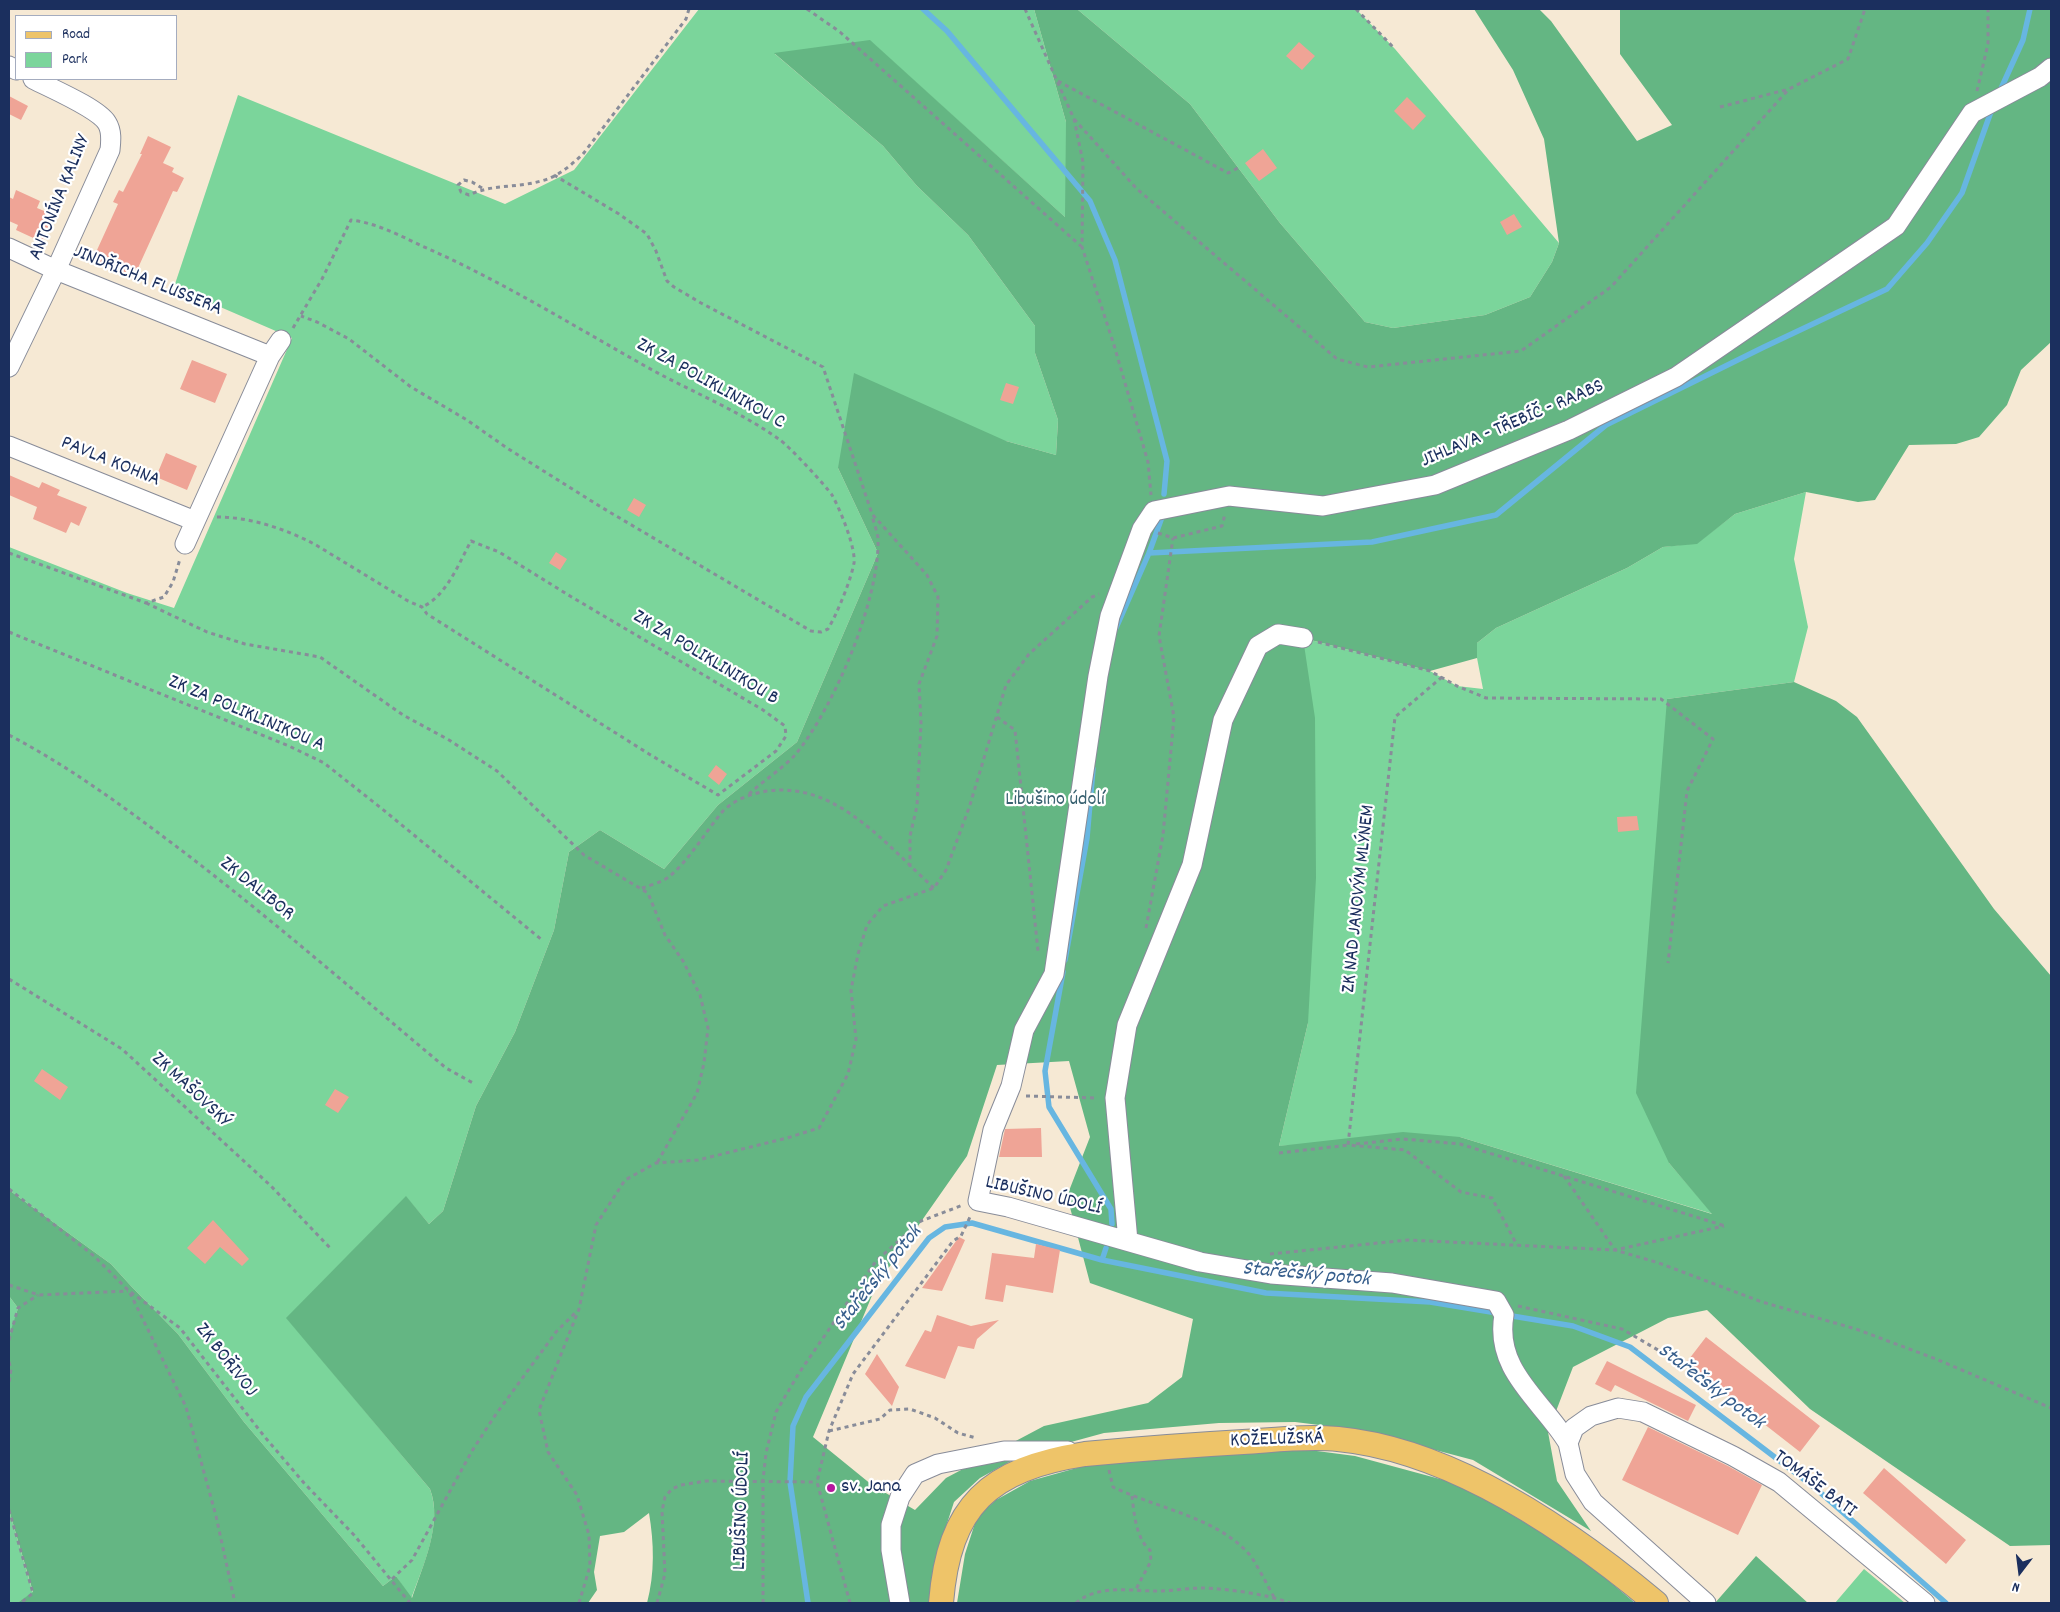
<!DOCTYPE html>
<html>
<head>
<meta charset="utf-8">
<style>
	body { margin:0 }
	#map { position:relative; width:2060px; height:1612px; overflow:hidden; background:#f6e9d4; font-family:Dekko,sans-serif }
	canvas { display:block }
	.frame { position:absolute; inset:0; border:10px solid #1b2f5e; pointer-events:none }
	.legend { position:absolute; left:15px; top:15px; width:162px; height:65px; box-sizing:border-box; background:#fff; border:1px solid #a4acbf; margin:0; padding:6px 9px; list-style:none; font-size:15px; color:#1b2f5e }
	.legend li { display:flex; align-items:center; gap:10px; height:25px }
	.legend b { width:25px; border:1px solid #a4acbf }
	.north { position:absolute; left:1995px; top:1547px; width:50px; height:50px; -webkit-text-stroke:4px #fff; paint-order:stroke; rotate:195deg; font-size:14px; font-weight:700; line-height:20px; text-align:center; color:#1b2f5e }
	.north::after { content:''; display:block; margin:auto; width:18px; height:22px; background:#1b2f5e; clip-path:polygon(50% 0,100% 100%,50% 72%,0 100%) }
</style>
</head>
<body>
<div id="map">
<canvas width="2060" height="1612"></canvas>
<div class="frame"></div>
<ul class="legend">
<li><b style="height:6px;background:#eec469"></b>Road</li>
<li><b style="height:14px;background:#7bd59b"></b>Park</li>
</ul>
<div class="north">N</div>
</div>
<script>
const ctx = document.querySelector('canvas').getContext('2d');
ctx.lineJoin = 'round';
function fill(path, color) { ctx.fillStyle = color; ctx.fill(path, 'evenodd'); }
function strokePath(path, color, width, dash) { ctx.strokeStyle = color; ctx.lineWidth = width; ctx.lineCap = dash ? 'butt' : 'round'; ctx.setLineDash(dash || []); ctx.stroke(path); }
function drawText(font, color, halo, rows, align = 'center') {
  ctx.font = font + ' Dekko,sans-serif'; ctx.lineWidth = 4.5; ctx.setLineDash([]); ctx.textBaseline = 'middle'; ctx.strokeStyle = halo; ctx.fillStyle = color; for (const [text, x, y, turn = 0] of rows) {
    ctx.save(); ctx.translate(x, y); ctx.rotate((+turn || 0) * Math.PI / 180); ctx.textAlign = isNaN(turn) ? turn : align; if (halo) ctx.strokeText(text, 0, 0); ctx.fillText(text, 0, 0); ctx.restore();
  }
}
fill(new Path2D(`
	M699,9H1034L1066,122V218L870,41L775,54L883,146L917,186L968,235L1035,326V353L1058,420L1056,455L1006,441L838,468L878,553L797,742L718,805L664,869L600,830L569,852L554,930L515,1032L476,1106L443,1211L429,1224L406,1197L287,1318L430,1489C443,1524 423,1566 411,1599L396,1576L383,1586L244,1422L178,1334L131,1286L111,1264L9,1190V547L127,593L174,608L292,338L174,287L238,95L505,204L574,170Z
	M1077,9H1356L1395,49L1559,243L1552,262L1530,297L1485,315L1393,328L1365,322L1280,223L1190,104Z
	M1806,492L1794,559L1808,627L1794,682L1667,699L1669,1163L1713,1214L1460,1137L1279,1146L1308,1023L1303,638L1430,671L1457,686L1483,689L1477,658V643L1496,628L1627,568L1663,547L1697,543L1735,514Z
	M9,1296L18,1308L9,1340Z
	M9,1510L33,1593L17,1603H9Z
	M1864,1569L1905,1603H1835Z`), '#7bd59b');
fill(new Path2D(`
	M1034,9H1077L1190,104L1280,223L1365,322L1393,328L1485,315L1530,297L1552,262L1559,243L1544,139L1513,70L1474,9H1539L1551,21L1637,141L1672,125L1620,54V9H2051V342L2021,370L2007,405L1979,437L1956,444L1909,445L1875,500L1858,502L1806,492L1735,514L1697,544L1663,547L1627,568L1496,628L1477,643V658L1430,671L1303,638L1315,718L1316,878L1308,1023L1279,1146L1403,1132L1460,1137L1712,1214L1669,1163L1636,1093L1667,699L1794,682L1836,701L1857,717L1994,909L2051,976V1545L2010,1546L1810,1409L1707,1310L1668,1318L1573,1367L1548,1432L1557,1481L1591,1531L1473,1460L1360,1430L1295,1422L1219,1423L1104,1433L1020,1456L980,1478L954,1502L939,1548L930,1603H647C655,1573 654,1543 649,1513L624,1532L600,1536L594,1572L597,1590L588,1603H17L33,1592L9,1510V1383C11,1369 8,1357 9,1343C9,1332 15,1319 18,1308L9,1296V1190L111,1264L131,1286L178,1334L244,1422L383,1586L396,1576L412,1598C423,1565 443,1523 430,1489L286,1318L406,1196L429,1224L443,1211L476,1106L515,1032L554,930L569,852L600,830L664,869L718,805L797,742L878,553L838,468L854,373L1006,441L1056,455L1058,420L1035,353V326L968,235L917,186L883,146L774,53L870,40L1065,217L1066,122ZM1069,1061L1090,1137L1067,1196L1090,1283L1193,1319L1182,1377L1148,1403L1044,1426L946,1478L915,1510L872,1485L813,1437L876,1286L967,1156L997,1065Z
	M1294,1448L1355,1456L1462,1485L1576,1553L1635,1603H957L965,1554L977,1517L996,1500L1030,1481L1109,1459Z
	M1756,1556L1808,1603H1715Z`), '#64b683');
strokePath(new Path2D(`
	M923,9L947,31L1090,201L1115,260L1167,461L1164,494
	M1999,93L2023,40L2030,9
	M1149,553L1372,542L1496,515L1606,425L1764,347L1887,289L1927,243L1962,193L1993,106
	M1116,628L1149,553L1162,517
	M1065,960L1087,838L1093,769
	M1063,972L1045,1071L1049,1107L1111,1209L1112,1224
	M1102,1260L1106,1248
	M1506,1315L1573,1326L1630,1347L1814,1487L1946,1603
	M808,1603L790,1482L793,1426L806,1397L929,1238L945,1227L972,1223L1102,1260L1266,1293L1430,1302L1497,1313`), '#67b6e1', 5.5);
fill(new Path2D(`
	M1299,42L1315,56L1302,70L1286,56Z
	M9,96L28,106L21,120L9,114Z
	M1407,97L1426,116L1413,130L1394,111Z
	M148,136L171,147L163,163L174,168L172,172L184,178L177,192L173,191L133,279L92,261L118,204L113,202L119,190L123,192L142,154H140Z
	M1263,149L1277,168L1259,181L1245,163Z
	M16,190L40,201L37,208L54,215L42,242L16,230L18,225L9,221V197L13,199Z
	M1514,214L1522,227L1507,235L1500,222Z
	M192,360L227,374L215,403L180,389Z
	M1006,383L1019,387L1013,404L1000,400Z
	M166,453L197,466L187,490L156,477Z
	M9,475L39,488L42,482L60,490L57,495L87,507L79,526L71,522L66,533L33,519L37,507L9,495Z
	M634,498L646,505L639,517L627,510Z
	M556,552L567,559L560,570L549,563Z
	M716,765L727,774L719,785L708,776Z
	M1637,816L1639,830L1618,832L1617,817Z
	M42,1069L68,1087L60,1100L34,1081Z
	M335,1089L349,1097L338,1113L325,1105Z
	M1041,1128L1042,1157H999L1005,1129Z
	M213,1220L249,1259L242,1266L220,1247L205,1264L187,1248Z
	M959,1237L965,1240L942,1291L922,1288Z
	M1036,1244L1060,1250L1053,1293L1006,1285L1003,1302L985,1299L992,1253L1034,1258Z
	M937,1315L971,1326L999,1320L977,1339L974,1349L958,1346L945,1379L905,1366L925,1330L931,1332Z
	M1706,1337L1820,1426L1800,1452L1686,1363Z
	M877,1354L899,1387L892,1406L865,1374Z
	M1607,1361L1696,1405L1688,1421L1615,1385L1611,1392L1595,1384Z
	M1648,1427L1728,1466L1762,1485L1738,1535L1622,1480Z
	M1884,1468L1966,1540L1946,1564L1863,1493Z`), '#efa496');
const minor = new Path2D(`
	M9,66L16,70
	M9,248L56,270L270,356L185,544
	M270,356L281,340
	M9,367L56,270L110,150C111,141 112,131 107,123C98,108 50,88 33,79
	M9,446L195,521
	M1128,1241L1115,1098L1127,1025L1192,865L1223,720L1258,646L1278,634L1303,638
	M1568,1443C1543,1401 1494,1371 1504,1315L1496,1301L1392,1283L1271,1274L1200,1262L1008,1207L978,1201L993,1130L1011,1086L1024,1030L1054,974L1098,676L1110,616L1142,529L1154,511L1229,496L1323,506L1435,485L1569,430L1676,377L1896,226L1972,113L2040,77L2051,68
	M900,1603L891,1550V1525L900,1497L915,1474L938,1464L1004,1451H1068
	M1706,1603L1593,1502L1575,1474L1568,1443L1574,1428L1591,1416L1618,1408L1643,1412L1733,1456L1779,1482L1925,1603`);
const major = new Path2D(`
	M941,1603C949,1505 989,1469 1085,1454C1138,1449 1190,1445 1243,1442C1275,1440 1306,1436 1338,1439C1452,1450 1570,1531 1656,1603`);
strokePath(minor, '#888c99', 21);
strokePath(major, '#888c99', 26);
strokePath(new Path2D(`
	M807,9L840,32L1082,247
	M1025,9L1074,119L1083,162L1082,247L1114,345L1148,462L1151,495
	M1356,9L1395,49
	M1058,81L1228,173L1238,168
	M1977,91L1988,44V9
	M1720,107L1789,89
	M1074,119L1137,189L1337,359L1368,367L1521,351L1611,287L1789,89L1848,59L1865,9
	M554,175L619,214L647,234L656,251L667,281L674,287L701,303L823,367L872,514L927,575L938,597L937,636L919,684L921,723L917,806L910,836V867
	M482,188L472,182L464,180L458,185L461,192L469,195C492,184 517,188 541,181C558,177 571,165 583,154L686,19L689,9
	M293,328L322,279L351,220C376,223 399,235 422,246C502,281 577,328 654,371C695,393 743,413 780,440C790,447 825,485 832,495C840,509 856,548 854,563C851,580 837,614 828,629L821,632L811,631L601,507L507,448L467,420L411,387L349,339L317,322L301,316
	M217,517C250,517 286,529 316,545L408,601L422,607L427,614L649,754L718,795L776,751L786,736L785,726L763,710L570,596L499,552L471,541C459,563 446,597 422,607
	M1158,533L1173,538L1222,526L1225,514
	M9,553L146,603L164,597L173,582L180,559
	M146,603L207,632L245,644L320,657L403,715L449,740L497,771L584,855L648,893L665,935L683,961L700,995L708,1028L704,1063L697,1093L657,1163
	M9,632L289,746L324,763L381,808L542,940
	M1318,642L1430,671L1457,686L1486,698L1661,699L1713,739L1687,791L1668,963
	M1442,677L1395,717L1348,1145L1405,1150L1461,1192L1492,1198L1517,1245
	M997,717L1015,730L1038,951
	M9,735C72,768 128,810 185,853C275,922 360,996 446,1068L473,1083
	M749,794C763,781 782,769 795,755C834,708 880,599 878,538C877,531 874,523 872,516
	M642,888C651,885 663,882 670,876C691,858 705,832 723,811C735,799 751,794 767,791C837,781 887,846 934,888
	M1146,928L1163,835L1174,717L1159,636L1173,538
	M9,979L122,1049L271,1186L332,1250
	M1026,1096L1097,1098
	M1356,1144L1403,1139L1460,1144L1725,1226
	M1279,1153L1349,1145
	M1564,1176L1615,1250L1724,1226
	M9,1189L94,1256L129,1291L180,1328L264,1436L304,1483L354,1535L410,1603
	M1270,1254L1408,1240L1615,1250L1659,1263L1762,1302L1856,1329L1936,1359L2051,1408
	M9,1285L39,1295L128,1291
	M130,1293L186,1407L216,1516L235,1603
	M1518,1306L1622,1329L1670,1357
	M9,1340L18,1308L38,1295
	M9,1362L11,1369L9,1383
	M829,1431L880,1419L890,1410L910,1409L935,1418L958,1433L976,1438
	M1109,1470L1113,1487C1156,1508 1216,1517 1249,1554C1257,1564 1267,1585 1274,1597
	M1132,1496C1134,1513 1136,1539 1150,1550L1151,1561L1135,1591
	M9,1510L33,1593L21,1603
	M392,1579L412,1560L472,1451L494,1417L556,1332L577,1311
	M579,1603L590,1566L589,1535L577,1495L548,1452L539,1410L579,1309L596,1225L625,1180L656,1163L698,1160L787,1138L819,1128L848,1074L856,1039L851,990L858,954L867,925L883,906L934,888L946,870L969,808L1006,685L1029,654L1092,597L1099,594
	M657,1603L665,1574L662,1511L665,1497L672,1489L681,1485L706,1481L817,1482
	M763,1603V1480L766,1453L776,1412L799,1373L876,1261L921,1221L963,1205
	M850,1603L817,1482L829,1431L853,1374L953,1241L961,1236L970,1217
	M1076,1603C1098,1584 1130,1591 1157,1591C1172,1591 1188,1588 1203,1588C1228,1589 1267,1594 1290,1603`), '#888c99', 3, [4, 4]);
strokePath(minor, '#fff', 19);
strokePath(major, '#eec469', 24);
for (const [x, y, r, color] of [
	[831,1488,5,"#b5179e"]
]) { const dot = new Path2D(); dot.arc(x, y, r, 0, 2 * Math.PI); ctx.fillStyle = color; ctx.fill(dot); strokePath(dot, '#fff', 2); }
drawText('20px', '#1b2f5e', '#fff', [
	["ANTONÍNA KALINY",61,198,-68],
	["JINDŘICHA FLUSSERA",147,282,22],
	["ZK ZA POLIKLINIKOU C",710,385,29],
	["JIHLAVA - TŘEBÍČ - RAABS",1513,425,-23],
	["PAVLA KOHNA",110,463,22],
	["ZK ZA POLIKLINIKOU B",705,659,31],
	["ZK ZA POLIKLINIKOU A",246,715,23],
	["ZK DALIBOR",256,890,39],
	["ZK NAD JANOVÝM MLÝNEM",1360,899,-84],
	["ZK MAŠOVSKÝ",190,1091,43],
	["LIBUŠINO ÚDOLÍ",1043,1197,13],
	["ZK BOŘIVOJ",225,1361,52],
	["KOŽELUŽSKÁ",1277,1441,-2],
	["TOMÁŠE BATI",1814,1485,37],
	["LIBUŠINO ÚDOLÍ",743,1511,-88]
]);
drawText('20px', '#386170', '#fff', [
	["Libušino údolí",1055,801]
]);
drawText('20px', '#1b2f5e', '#fff', [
	["sv. Jana",841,1488]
], 'left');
drawText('italic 21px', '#365e8c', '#fff', [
	["Stařečský potok",1306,1276,5],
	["Stařečský potok",879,1279,-51],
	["Stařečský potok",1710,1388,37]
]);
</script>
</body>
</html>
